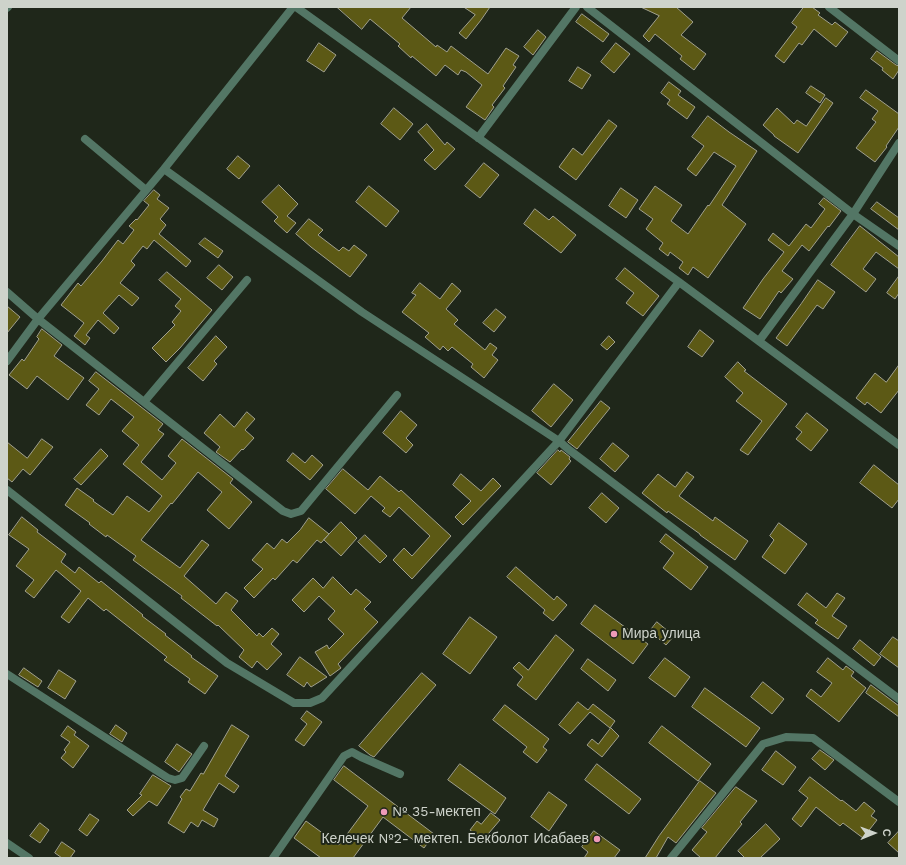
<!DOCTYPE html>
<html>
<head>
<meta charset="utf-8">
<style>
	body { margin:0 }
	#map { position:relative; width:906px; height:865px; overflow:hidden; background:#1f271a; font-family:"Work Sans",sans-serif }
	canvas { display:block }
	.frame { position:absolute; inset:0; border:8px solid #ced3cb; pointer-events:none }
	.north { position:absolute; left:854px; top:813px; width:40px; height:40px; -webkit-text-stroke:3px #1f271a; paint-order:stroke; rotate:89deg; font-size:11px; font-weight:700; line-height:16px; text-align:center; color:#ced3cb }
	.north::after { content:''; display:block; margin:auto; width:14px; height:18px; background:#ced3cb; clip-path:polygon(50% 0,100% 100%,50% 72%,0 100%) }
</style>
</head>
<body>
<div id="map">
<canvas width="906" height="865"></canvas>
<div class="frame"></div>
<div class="north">С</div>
</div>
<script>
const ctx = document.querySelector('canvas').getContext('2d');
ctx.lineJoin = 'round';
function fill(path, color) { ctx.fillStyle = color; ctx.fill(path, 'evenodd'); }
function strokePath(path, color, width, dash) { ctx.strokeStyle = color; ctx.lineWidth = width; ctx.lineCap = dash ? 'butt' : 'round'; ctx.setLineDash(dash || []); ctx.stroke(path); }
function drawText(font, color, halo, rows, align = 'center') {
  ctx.font = font + ' "Work Sans",sans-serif'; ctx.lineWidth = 4; ctx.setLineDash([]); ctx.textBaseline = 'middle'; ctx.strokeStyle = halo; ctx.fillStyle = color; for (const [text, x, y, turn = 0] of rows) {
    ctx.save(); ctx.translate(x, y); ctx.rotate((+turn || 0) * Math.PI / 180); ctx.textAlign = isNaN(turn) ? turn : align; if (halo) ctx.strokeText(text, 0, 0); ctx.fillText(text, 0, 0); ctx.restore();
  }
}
const building = new Path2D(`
	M337,7H411L402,18L436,47L437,45L447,52L451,46L488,74L506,48L519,56L513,65L516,67L503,86L505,88L492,105L494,107L485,120L466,107L482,85L466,72L461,70L458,75L445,65L436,76L412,56L411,58L398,46L400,44L370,19L362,29Z
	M464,7H490L481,20L466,39L459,33L475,15Z
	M641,7H676L693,22L681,35L706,54L694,70L680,59L682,56L655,34L649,42L643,36L659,16Z
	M804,7H812L820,13L818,15L832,25L835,22L848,32L836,47L814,29L802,45L799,43L784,63L775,56L797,27L792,23Z
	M582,14L609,34L603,42L576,22Z
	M538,30L546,37L533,55L524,47Z
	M319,43L336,55L324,72L307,61Z
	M616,43L630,54L614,73L601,62Z
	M877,51L896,65L899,66V70L893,79L882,70L883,68L871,59Z
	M578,67L591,75L582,89L569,81Z
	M669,82L681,91L678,95L695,107L687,119L667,104L670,100L661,93Z
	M811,86L825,95L820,103L806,93Z
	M866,90L899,114V127L886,146L887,147L875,162L856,148L876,122L872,119L878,111L860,98Z
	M826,98L833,103L798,153L774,136V135L763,125L777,108L794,124L797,120L806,126Z
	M394,108L413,124L400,140L381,124Z
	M708,116L729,132L757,151L722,205L746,224L708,278L693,267L688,275L679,268L683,262L670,252L668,256L659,249L663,243L646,229L653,219L639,209L655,186L682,205L671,221L688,234L708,205L709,206L736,166L714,152L696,176L687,169L704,146L692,137Z
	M609,120L617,126L576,180L559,167L573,148L582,155Z
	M427,124L445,145L447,142L455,149L435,170L424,160L434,150L418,132Z
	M238,156L250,166L239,179L227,169Z
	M484,163L499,175L480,198L465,186Z
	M279,185L298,204L287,216L296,223L287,233L274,221L278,217L262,202Z
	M369,186L399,211L386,227L356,202Z
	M621,188L638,200L626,218L609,206Z
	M154,190L160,195L157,199L169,208L160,219L166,225L159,234L191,261L186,267L154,240L147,249L143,246L131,261L135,265L120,283L139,298L132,306L119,295L103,313L119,328L114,334L98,320L86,335L90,338L85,345L74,336L84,323L61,305L78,283L81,286L102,261L118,240L123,244L134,230L129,226L136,219L137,220L149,205L144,201Z
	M824,198L841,211L829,227L828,226L809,251L802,245L782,271L793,279L781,293L779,291L760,319L743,308L763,279L784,252L768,240L773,233L789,246L806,224L811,228L825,209L819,204Z
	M877,202L899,218V230L871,209Z
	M535,209L549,220L553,216L576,235L561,253L524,224Z
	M309,219L323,230L318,235L339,251L343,247L349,251L354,245L367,255L350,277L311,247L296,234Z
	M860,226L899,257V269L876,252L863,269L876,279L866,292L831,265Z
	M205,238L223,251L218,258L199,244Z
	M219,265L233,277L222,290L207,278Z
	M625,268L659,296L643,316L626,303L634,293L616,279Z
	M167,272L212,310L180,348L166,362L152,348L175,325L172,322L181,311L175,306L181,299L159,280Z
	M899,276V293L895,299L887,293Z
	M818,280L835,292L823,309L817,305L787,346L776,338L801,304Z
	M420,283L440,299L452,283L461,291L446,309L458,320L454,324L485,350L490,343L497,348L492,355L498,360L484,378L471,367L473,364L452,347L448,351L443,346L440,350L425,337L429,333L402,312L416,295L412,293Z
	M7,306L20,317L7,333Z
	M496,309L506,317L494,332L483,323Z
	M42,329L62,345L54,356L84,378L68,400L37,376L27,389L9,375L22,359L24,361L39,339L37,337Z
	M700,330L714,341L702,357L688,347Z
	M216,336L227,347L214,361L217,364L203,381L188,368Z
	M609,336L615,342L607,350L601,345Z
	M738,362L746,370L744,371L787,404L748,455L740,450L762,421L736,401L743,393L725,377Z
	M899,365V390L881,413L867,402L865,405L856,398L875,373L886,382Z
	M96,372L163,424L158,430L164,434L141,462L162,480L176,463L168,456L182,439L233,479L230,483L252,502L229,529L207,510L222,492L198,472L172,504L171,503L141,540L180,568L202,540L209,545L184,576L216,604L226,592L238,601L231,610L257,636L259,633L263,637L272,628L279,634L271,644L282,654L267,670L257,661L252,668L239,657L244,650L218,625L217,626L181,598L182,596L133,560L136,556L107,535L106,537L89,524L90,523L65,505L77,488L94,500L93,501L113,515L127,496L149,512L162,496L123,464L139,445L122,431L134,417L111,399L99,415L86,405L99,389L89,381Z
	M554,384L573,400L551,427L532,411Z
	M601,401L610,408L577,449L568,442Z
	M401,411L417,425L406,438L413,445L406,453L383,433Z
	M247,412L255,419L245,430L254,438L243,450L242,449L230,462L216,452L220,447L204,433L220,414L234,427Z
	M807,413L828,430L811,451L796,439L802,432L796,427Z
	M42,439L53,447L30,475L23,469L12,482L7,478V442L27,458Z
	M613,443L629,456L615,472L600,459Z
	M101,449L108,456L81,485L74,479Z
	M558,450L560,452L561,450L570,457L569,459L571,461L551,485L537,473Z
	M293,453L305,463L312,455L323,465L310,480L287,461Z
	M874,465L899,485V499L892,508L860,483Z
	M343,469L368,490L380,476L399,492L401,490L451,536L412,579L393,560L404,548L412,556L430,536L399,507L390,517L382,511L385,508L371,496L355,514L326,489Z
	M687,472L694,477L679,496L713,521L715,517L748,541L735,560L700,535V534L668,511L667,513L642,493L658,474L675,487Z
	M461,474L481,491L493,478L501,486L463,525L455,517L471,501L453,485Z
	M602,493L619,508L606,523L589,508Z
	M22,517L38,530L37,532L66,554L61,562L75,573L79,567L99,583L101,581L143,615L142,616L166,634L165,635L192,656L191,657L218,676L205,694L188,682L190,679L164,660L167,657L106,609L104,611L88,598L69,623L61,617L81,591L56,570L34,598L25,591L34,580L16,566L29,549L9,535Z
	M309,518L329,534L321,543L317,540L297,563L293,560L275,580L273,578L254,598L244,588L263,569L252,560L267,543L274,549L282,539L287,543L300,530Z
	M341,522L357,538L341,556L324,540Z
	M779,523L807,544L785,574L762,557L774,540L770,536Z
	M666,534L708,567L691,590L663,568L674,553L660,542Z
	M365,535L387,556L380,563L358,542Z
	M516,567L554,600L557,596L567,605L553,621L543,613L545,610L507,577Z
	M333,577L351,595L356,589L371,602L364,609L378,622L338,664L341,668L330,676L315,652L327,645L329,649L344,634L328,619L335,611L319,596L304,612L292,600L313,578L323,588Z
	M807,593L826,608L837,593L845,598L832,616L847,626L838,639L815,623L818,620L798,605Z
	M595,605L648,644L633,664L581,624Z
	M470,617L497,637L470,674L443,654Z
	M657,622L674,636L666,645L650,631Z
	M556,635L574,650L536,700L517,685L523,677L513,668L519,662L528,670Z
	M893,637L899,641V668L880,654Z
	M860,640L881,657L874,666L853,649Z
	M300,657L327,677L311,687L307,682L304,687L287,675Z
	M665,658L690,677L675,697L649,678Z
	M828,658L843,670L846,666L854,672L851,676L866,688L839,722L806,696L811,689L821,697L832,683L817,672Z
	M588,659L616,680L608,691L581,669Z
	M24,668L42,681L38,687L19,675Z
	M59,670L76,681L65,699L48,688Z
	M422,673L436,685L374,757L370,755L359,746Z
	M763,682L784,699L772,714L751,697Z
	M871,685L899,706V717L866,693Z
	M705,688L760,728L746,747L692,707Z
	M578,702L588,710L593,704L615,721L610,728L590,712L570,734L559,725Z
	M505,705L549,739L543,747L547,750L537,763L523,752L527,747L493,720Z
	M307,711L322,722L304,746L295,740L307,724L301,719Z
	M116,725L127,733L122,742L110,734Z
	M232,725L249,736L225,776L239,786L234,793L219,783L203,810L218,819L214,827L202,820L198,827L191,822L184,833L168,823L182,799L180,797L186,789L190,791L201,773L203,774Z
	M68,726L76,732L74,735L89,746L73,768L61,758L66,752L64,750L70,742L61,736Z
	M662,726L711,764L698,781L649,743Z
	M611,728L619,736L602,757L587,745L592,739L598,744Z
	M177,744L192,754L179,772L165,762Z
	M820,750L834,760L825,770L812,759Z
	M776,751L796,767L783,785L762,770Z
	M460,764L506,798L495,814L448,780Z
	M597,764L641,799L629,814L585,780Z
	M344,766L434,834L424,848L383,817L353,858H321L294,838L306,821L339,845L368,806L334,780Z
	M153,775L171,786L157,806L149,801L133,816L127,810L142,795L140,794Z
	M810,777L841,801L842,800L856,811L864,802L875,811L871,816L877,820L863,838L843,823L840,826L816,807L801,827L792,819L808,798L799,791Z
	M700,781L716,793L676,843L668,837L656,858H645L659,836Z
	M736,787L757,801L740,822L742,824L715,858H701L692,850L707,832L702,828Z
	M549,792L567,805L549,831L531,817Z
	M491,813L500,820L483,840L470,830L477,821L481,824Z
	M90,814L99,820L87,836L79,830Z
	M40,823L49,830L40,843L30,836Z
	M766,824L780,839L760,858H745L738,851Z
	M594,831L620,850L614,858H584L588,852L582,847Z
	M899,831V853L888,843Z
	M62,842L75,851L70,858H62L55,853Z`);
fill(building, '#5c5915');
strokePath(building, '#a0a08e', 1);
strokePath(new Path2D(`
	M296,7L679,282L899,445
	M587,7L853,214L899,246
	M829,7L899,61
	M7,8L8,7
	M478,138L576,7
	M85,139L146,190
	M164,169L362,312L559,441L568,449L899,699
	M7,292L38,319L283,511L291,514L301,511L397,395
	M759,341L853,214L899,143
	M7,361L38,319L164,169L293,7
	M144,402L247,280
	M7,490L227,663L294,703H310L322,698L559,441L679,282
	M7,674L168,778L175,780L182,778L204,746
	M7,843L29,858
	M273,858L344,756L352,752L361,757L400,774
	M671,858L763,744L786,737L813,738L899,802`), '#537665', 8);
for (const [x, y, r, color] of [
	[614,634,4,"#ef9ab8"],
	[384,812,4,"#ef9ab8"],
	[597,839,4,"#ef9ab8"]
]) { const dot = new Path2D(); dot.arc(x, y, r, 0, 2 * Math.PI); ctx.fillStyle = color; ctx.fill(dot); strokePath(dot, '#1f271a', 1.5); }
drawText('14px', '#ced3cb', '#1f271a', [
	["Мира улица",622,634],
	["№ 35-мектеп",392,812],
	["Келечек №2- мектеп. Бекболот Исабаев",589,839,"right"]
], 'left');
</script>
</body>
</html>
